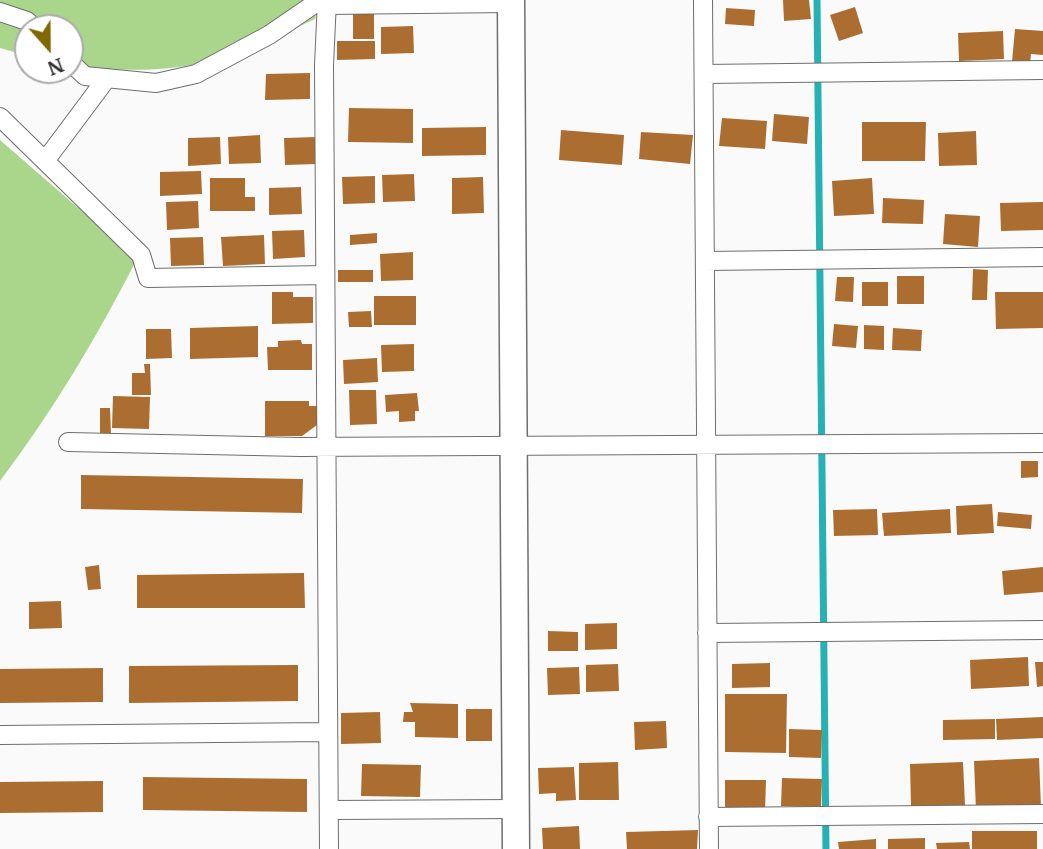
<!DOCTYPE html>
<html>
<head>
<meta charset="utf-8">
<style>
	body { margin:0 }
	#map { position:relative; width:1043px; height:849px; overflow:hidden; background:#fafafb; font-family:Merriweather,serif }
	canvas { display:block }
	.north { position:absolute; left:14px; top:14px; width:70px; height:70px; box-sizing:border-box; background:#fff; border:2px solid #ababab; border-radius:50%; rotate:159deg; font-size:19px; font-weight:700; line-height:28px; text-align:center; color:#2e2e2e }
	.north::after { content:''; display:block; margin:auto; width:24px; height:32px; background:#806800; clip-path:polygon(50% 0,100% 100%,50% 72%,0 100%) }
</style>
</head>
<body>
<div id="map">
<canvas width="1043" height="849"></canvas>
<div class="north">N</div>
</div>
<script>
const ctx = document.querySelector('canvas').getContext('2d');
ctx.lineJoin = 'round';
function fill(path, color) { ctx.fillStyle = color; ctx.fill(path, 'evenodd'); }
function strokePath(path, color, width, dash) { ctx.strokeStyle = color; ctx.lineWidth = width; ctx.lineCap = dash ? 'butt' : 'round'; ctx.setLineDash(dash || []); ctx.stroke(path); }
fill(new Path2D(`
	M0,0H320L315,19C286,32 256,48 225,57C175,73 122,71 70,67V28H28V56L0,48Z
	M0,140L137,259C97,337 53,411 0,481Z`), '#aad68b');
strokePath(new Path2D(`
	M817,0L826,849`), '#26b1b5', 7);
fill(new Path2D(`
	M783,0H809L811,19L784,21Z
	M855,7L863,33L839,41L830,15Z
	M726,8L755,10L754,26L725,24Z
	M353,11H374V39H353Z
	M413,26L414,53L381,54V27Z
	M1015,29L1043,31V55L1031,54L1030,64L1012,62Z
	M1003,31L1004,59L959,61L958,33Z
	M337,41H375V59L337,60Z
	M310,73V99L265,100L266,74Z
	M349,108L413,109V143L348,142Z
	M774,114L809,117L807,144L772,141Z
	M722,118L767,121L765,149L719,146Z
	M862,122H926L925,161H862Z
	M486,127V155L422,156V128Z
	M561,130L624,135L622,165L559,160Z
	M976,131L977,165L939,166L938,133Z
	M641,132L693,135L690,164L639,159Z
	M260,135L261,163L229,164L228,137Z
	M220,137L221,164L188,166V138Z
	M316,137L317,164L285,165L284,138Z
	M201,171L202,194L160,196V172Z
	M414,174L415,201L383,202L382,175Z
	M375,176V203L343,204L342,177Z
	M483,177L484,213L452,214V178Z
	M210,178H245V197H255V211H210Z
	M872,178L874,214L834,216L832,181Z
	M301,187L302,214L269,215V188Z
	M883,198L924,200L923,224L882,223Z
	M198,201L199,228L167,230L166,202Z
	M1043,202V230L1001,231L1000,203Z
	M945,214L980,216L978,247L943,244Z
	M304,230L305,257L273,259L272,231Z
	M377,233V243L350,245V235Z
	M264,235L265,264L223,266L221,237Z
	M203,237L204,265L171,266L170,238Z
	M413,252V280L381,281L380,254Z
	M973,269L988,270L987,300H972Z
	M338,270H373V282H338Z
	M897,276H924V304H897Z
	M837,277H854L853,302L835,301Z
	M862,282H888V306H862Z
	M272,292H293V297H313V323L272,324Z
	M995,292H1043V328L996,329Z
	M374,296H416V325H374Z
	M371,311L372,327H349L348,312Z
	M834,324L858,326L856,348L832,346Z
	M864,325L884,326V350L864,349Z
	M258,326V357L190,359V328Z
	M893,328L922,330L921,351L892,350Z
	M146,329H171L172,358L146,359Z
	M301,340L302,344H312V370H268L267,347H278V341Z
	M414,344V371L382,372L381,345Z
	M377,358L378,382L344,384L343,360Z
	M144,364H150L151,395H132V373H145Z
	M349,390H376L377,424L350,425Z
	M417,393L419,411H415V421L399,422V411L386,412L385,395Z
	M113,396L150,397L149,429L112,428Z
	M265,401H309V406H317V425L302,436H265Z
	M100,408H110L111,433L100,434Z
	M1021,461H1038V477L1021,478Z
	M81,475L303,479L302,513L81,509Z
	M992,504L994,533L957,535L956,506Z
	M877,509L878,535L834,536L833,510Z
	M950,509L951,533L884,536L882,513Z
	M998,512L1032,515L1031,529L997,526Z
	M99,565L101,589L88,590L85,567Z
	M1043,567V592L1004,595L1002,571Z
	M304,573L305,608H137V575Z
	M61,601L62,628L29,629V602Z
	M617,623V649L585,650V624Z
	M548,631L578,632V651H548Z
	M1028,657L1029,686L971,689L970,660Z
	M1035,662H1043V686L1037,687Z
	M770,663V687L732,688V664Z
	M618,664L619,691L586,692V665Z
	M298,665V701L129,703V666Z
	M579,667L580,694L548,695L547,668Z
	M103,668V702L0,703V669Z
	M725,694H787L786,753L725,752Z
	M410,703L458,704V738L415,737V722H403L404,712H413Z
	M466,709H492V741H466Z
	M380,712L381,743L341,744V713Z
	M1043,717V738L997,740L996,719Z
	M995,719V739L943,740V720Z
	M666,721L667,748L635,750L634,722Z
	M789,729L822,730L821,758L789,757Z
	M1039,758L1041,807L976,810L974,761Z
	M618,762L619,800H579V763Z
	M963,762L965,805L911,807L910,764Z
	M362,764L421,765L420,797L361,796Z
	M574,767L576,800L556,801V793L539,794L538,768Z
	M143,777L307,779V812L143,810Z
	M782,778L822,779L821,807L781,806Z
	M725,780H766L765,812H725Z
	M103,781V812L0,813V782Z
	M579,826L580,849H543L542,828Z
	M698,830L697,849H627L626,832Z
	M972,831H1037V849H972Z
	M925,838V849H888V839Z
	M876,839V849H839L838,842Z
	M969,842L970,849H937L936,843Z`), '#ac6e30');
const street = new Path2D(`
	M327,0L324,65L329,849
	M703,0L709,849
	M326,5L511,3
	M0,12L27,21L34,28
	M70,62L85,76L156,83L196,74L269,35L320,0
	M704,74L1043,70
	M0,117L141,255L148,278L325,275
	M45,161L107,78
	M705,261L1043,257
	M68,442L300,447L1043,443
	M707,633L1043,630
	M0,735L328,732
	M329,810L516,809
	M708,817L1043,814`);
const secondary = new Path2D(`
	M511,0L516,849`);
strokePath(street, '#6e6e6f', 20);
strokePath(secondary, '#6e6e6f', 29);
strokePath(street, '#fff', 18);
strokePath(secondary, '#fff', 26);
</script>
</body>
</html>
